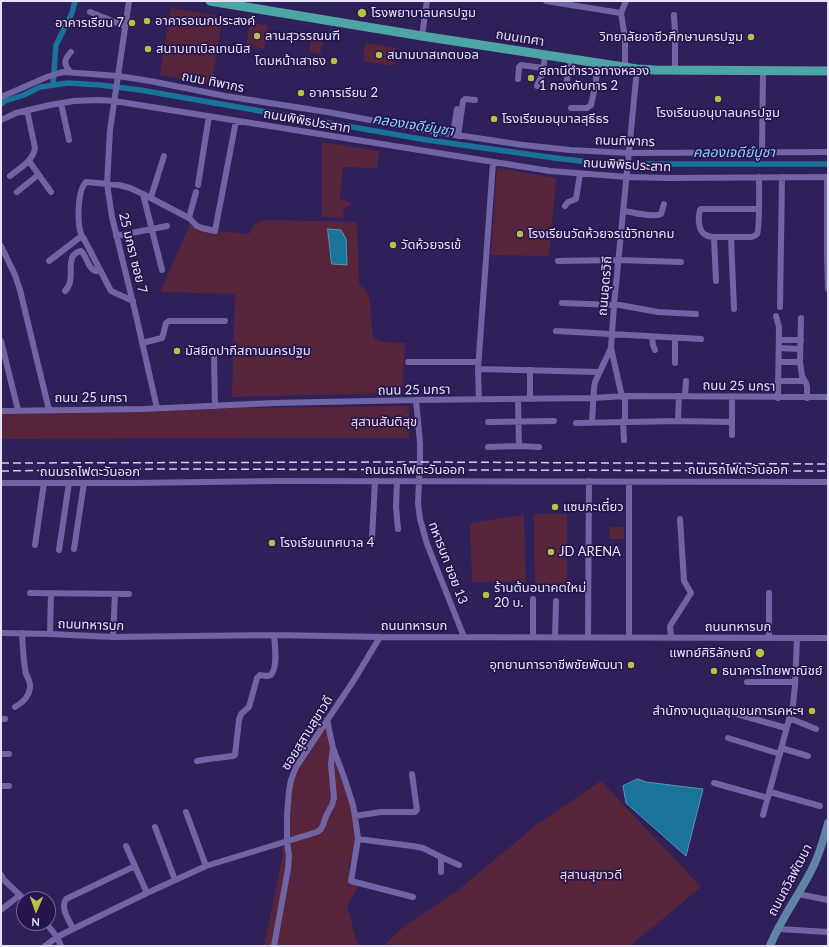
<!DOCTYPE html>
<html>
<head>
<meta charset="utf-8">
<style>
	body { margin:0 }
	#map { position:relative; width:829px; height:947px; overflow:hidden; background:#30205a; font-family:Lato,sans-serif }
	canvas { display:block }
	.frame { position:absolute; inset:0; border:2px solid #e6e3f9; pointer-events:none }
	.north { position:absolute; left:16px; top:891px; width:40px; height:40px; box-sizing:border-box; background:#27154e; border:1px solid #736792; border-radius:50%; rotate:182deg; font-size:11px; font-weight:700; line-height:16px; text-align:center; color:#e6e3f9 }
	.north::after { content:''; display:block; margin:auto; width:14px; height:18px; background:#bac046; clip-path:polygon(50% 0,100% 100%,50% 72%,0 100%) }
</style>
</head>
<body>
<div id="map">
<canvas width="829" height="947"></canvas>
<div class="frame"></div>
<div class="north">N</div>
</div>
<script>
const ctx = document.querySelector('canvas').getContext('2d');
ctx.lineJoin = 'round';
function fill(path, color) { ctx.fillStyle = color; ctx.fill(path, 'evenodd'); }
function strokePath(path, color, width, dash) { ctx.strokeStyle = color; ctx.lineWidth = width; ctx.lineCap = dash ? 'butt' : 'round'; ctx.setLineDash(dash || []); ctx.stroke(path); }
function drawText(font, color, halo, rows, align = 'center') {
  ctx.font = font + ' Lato,"Noto Sans Thai",sans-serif'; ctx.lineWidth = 3.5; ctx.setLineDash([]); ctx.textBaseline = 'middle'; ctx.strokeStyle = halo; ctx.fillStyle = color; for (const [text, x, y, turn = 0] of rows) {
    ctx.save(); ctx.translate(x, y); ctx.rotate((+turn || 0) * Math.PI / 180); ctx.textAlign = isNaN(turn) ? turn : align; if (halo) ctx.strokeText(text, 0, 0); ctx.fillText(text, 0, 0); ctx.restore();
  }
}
fill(new Path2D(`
	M171,8L223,17L211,84L160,75Z
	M250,23L268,25L264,49L246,46Z
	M312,34L324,36L320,54L309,51Z
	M365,43L396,48L393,66L363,61Z
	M322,142L379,151L377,168L343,167L340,199L349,202L351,205L344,208L343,218L322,217Z
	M497,168L556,178L549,256L491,255Z
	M266,220L357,222L359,285C379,294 365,331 377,340C383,344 397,342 405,343L402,393L232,397L235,294L160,292L190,224L200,229L211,231L249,234C254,224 256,222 266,220Z
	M409,406V438L1,439V411Z
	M534,514H567V589H535Z
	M524,515L526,582H472L470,523Z
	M610,527H624V539H609Z
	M331,720L333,748L352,808L358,839L348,867L358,887L347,905L356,940L359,946H264L283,855L282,846L288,843L291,780L306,751Z
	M601,781L701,887L630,946H385L390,939L406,925L457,891L536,825Z`), '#56253c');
const water = new Path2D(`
	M328,229L341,230L346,239L347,265L332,264Z
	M638,779L646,782L703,789L686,856L626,803L623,786Z`);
fill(water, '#1a7399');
strokePath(water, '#5795b6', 1);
strokePath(new Path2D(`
	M53,85L56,45L72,13L75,1
	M1,104L5,101L24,95L40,87L68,83L100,85L140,90L427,140L555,158L606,164H828`), '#1a7399', 5.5);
strokePath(new Path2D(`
	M129,1L110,130L107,184L112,217L135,311L157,408
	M546,1L621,13
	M90,12L125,26
	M621,13L625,38V68
	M621,13L626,1
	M674,15L675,32V70
	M422,36L427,1
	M70,72C64,64 63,60 71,52
	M518,79L519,67L521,65L543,68
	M537,86L543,73L545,55
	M566,87L570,59
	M1,97L47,77L59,73L64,72L118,76L150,81L225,96L327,112L424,130L523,145L570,150L629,153L828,152
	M61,103L69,140
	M571,108H587L591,105L596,82L597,64
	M1,120L16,113L50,105L74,101L99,100L114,101L550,171L627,177L668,178L828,177
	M453,135L457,109
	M458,136L463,101L465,99L475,100
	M762,153L763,71
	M29,161L51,192
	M493,163L478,369L599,372
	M10,176C20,168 33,161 35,148L27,110
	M827,177V255L828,289
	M198,185L209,116
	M17,192L38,175
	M143,194L162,270
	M151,197L164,156
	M565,206L568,202L576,199L580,174
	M623,211C633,212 652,218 661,214L664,204
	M189,218L196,192
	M116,236L167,226
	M82,237C81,233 79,229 79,224C78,213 78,190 86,182L119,185L130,188L143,194L189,218L197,226L202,228L215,231L236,121
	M714,237C711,237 707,236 704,234C698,229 698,217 700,210L701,209H759
	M1,246L15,275L20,290L49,410
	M49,261L79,238L83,237L111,291L133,301
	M558,261L618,260L681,262
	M716,281L714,237H731
	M65,291C78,279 62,255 81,251C88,257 88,273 100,271
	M562,303L614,305
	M614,304L658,312L696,314
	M780,307L782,177
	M734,309L731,237H751C754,236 755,236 757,234C760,229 759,186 759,177
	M776,316L779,327L778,398
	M801,318L800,362L802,376L806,383L807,387V398
	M556,331L701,339
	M652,337L653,345L655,350
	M779,340H801
	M1,341L18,410
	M142,343L162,338L163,335L166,323L169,321H225
	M779,348L800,349
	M214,357L215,406
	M408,362H478
	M779,362H800
	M675,363V338
	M478,369L479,400
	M530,370V399
	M778,381H804
	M685,396L686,381
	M622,397L611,348L614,305L637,69
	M518,399L519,446L539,447
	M416,400L420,443V462L418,503L420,519L427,544L464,637
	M1,411L144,409L274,403L416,400L593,398L625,396L828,397
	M623,421L624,440
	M625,421V396
	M678,421L679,396
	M488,422L554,421
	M592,422L594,388L595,382L611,348
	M576,423L678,421L732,422
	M732,435V397
	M488,447L519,446
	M397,481L396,507L398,529
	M1,483H134L277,481L828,482
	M372,538L375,481
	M35,545L44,483
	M74,549L84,483
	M59,550L69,483
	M30,593L129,594
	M1,633L50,634L113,637L274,635L380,637L828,638
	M50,634L51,593
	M113,637L115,594
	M533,637V599
	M555,637L556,601
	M588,637L589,481
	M629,637V482
	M671,637L670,626L691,593L684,581L680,519
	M769,638V593
	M747,682H795
	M15,707C22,703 29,697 30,688C31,683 28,678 26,674C23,661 23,646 22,633
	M733,713L786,728
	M789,718L816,729
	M1,719H5
	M327,720L333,748L344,777L353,805L355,816L358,839L351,881L413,897
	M728,738L780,754
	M781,748L808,756
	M1,754H9
	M197,761L209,759L233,756L235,755L239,720L241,714L249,707L257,678L260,675L267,676L271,675C278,667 275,646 274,635
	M714,783L768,798
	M1,786H9
	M770,792L820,806
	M186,812L206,866
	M763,815L793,705L795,686L797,638
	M355,816L381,812H415L417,810L412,774
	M155,827L175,880
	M358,839L412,846L423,848L441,857V872
	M126,846L147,893
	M441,857L459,865
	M1,875L4,880L24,899
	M798,894L828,900
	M1,910L20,895
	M46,923L57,937L61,946
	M73,929C69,920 60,908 66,899L135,866
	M778,929L828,932
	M45,946L57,937L73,929L147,893L206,866L317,832L321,829L323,825L326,816L332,805L334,798L331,764L333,748
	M274,946L288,869L289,856L287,841V815L289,791L291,780L296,767L354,680L380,637`), '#7164a4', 6);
strokePath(new Path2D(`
	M770,946C781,918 800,894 813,867C820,853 824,838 828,823`), '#5f84a6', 8);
strokePath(new Path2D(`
	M210,1L422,36L637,69L655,70L828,71`), '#4da4a7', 9);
strokePath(new Path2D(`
	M1,463L420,462L828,464
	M1,471L160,469L828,471`), '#d2cde7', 1.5, [8, 4]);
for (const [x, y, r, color] of [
	[362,13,5,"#bac046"],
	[147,21,4,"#bac046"],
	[132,23,4,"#bac046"],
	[257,36,4,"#bac046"],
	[751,37,4,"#bac046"],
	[148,49,4,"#bac046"],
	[379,55,4,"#bac046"],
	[334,61,4,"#bac046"],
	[531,78,4,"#bac046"],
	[301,93,4,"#bac046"],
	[718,99,4,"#bac046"],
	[494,119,4,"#bac046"],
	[520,234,4,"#bac046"],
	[393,245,4,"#bac046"],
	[177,351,4,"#bac046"],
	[555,507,4,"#bac046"],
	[272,543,4,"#bac046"],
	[551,552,4,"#bac046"],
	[486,595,4,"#bac046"],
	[760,653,5,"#bac046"],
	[631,665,4,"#bac046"],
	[714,671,4,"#bac046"],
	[812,711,4,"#bac046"]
]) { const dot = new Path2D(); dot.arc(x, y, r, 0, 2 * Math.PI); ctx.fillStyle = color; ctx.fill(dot); strokePath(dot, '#27154e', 1.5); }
drawText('13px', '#e6e3f9', '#27154e', [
	["โรงพยาบาลนครปฐม",371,13],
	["อาคารอเนกประสงค์",155,21],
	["อาคารเรียน 7",124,23,"right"],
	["ลานสุวรรณนฑี",265,36],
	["วิทยาลัยอาชีวศึกษานครปฐม",743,37,"right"],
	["สนามเทเบิลเทนนิส",156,49],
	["สนามบาสเกตบอล",387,55],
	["โดมหน้าเสาธง",326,61,"right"],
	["สถานีตำรวจทางหลวง",539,71],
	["1 กองกับการ 2",539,86],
	["อาคารเรียน 2",309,93],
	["โรงเรียนอนุบาลนครปฐม",718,113,"center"],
	["โรงเรียนอนุบาลสุธีธร",502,119],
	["โรงเรียนวัดห้วยจรเข้วิทยาคม",528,234],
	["วัดห้วยจรเข้",401,245],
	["มัสยิดปากีสถานนครปฐม",185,351],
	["แซบกะเตี๋ยว",563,507],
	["โรงเรียนเทศบาล 4",280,543],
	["JD ARENA",559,552],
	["ร้านต้นอนาคตใหม่",494,588],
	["20 บ.",494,603],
	["แพทย์ศิริลักษณ์",751,653,"right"],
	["อุทยานการอาชีพชัยพัฒนา",623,665,"right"],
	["ธนาคารไทยพาณิชย์",722,671],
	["สำนักงานดูแลชุมชนการเคหะฯ",804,711,"right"]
], 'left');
drawText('13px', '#e6e3f9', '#27154e', [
	["ถนนเทศา",520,38,9],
	["ถนน ทิพากร",213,82,11],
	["ถนนพิพิธประสาท",307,121,10],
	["ถนนทิพากร",625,141,2],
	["ถนนพิพิธประสาท",627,165,3],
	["25 มกรา ซอย 7",133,253,76],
	["ถนนอุดรวิถี",605,286,-85],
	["ถนน 25 มกรา",739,386,1],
	["ถนน 25 มกรา",414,390,-1],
	["ถนน 25 มกรา",91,398],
	["ถนนรถไฟตะวันออก",415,470],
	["ถนนรถไฟตะวันออก",738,470],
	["ถนนรถไฟตะวันออก",90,472],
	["ทหารบก ซอย 13",448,563,69],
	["ถนนทหารบก",91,625,2],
	["ถนนทหารบก",414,626],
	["ถนนทหารบก",738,627],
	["ซอยสุสานสุขาวดี",307,733,-58],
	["ถนนถวิลพัฒนา",790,880,-62]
]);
drawText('13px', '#f2d9e3', '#27154e', [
	["สุสานสันติสุข",384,422],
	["สุสานสุขาวดี",591,875]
]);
drawText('italic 14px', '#89d3fa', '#27154e', [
	["คลองเจดีย์บูชา",413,125,9],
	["คลองเจดีย์บูชา",734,152]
]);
</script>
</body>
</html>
